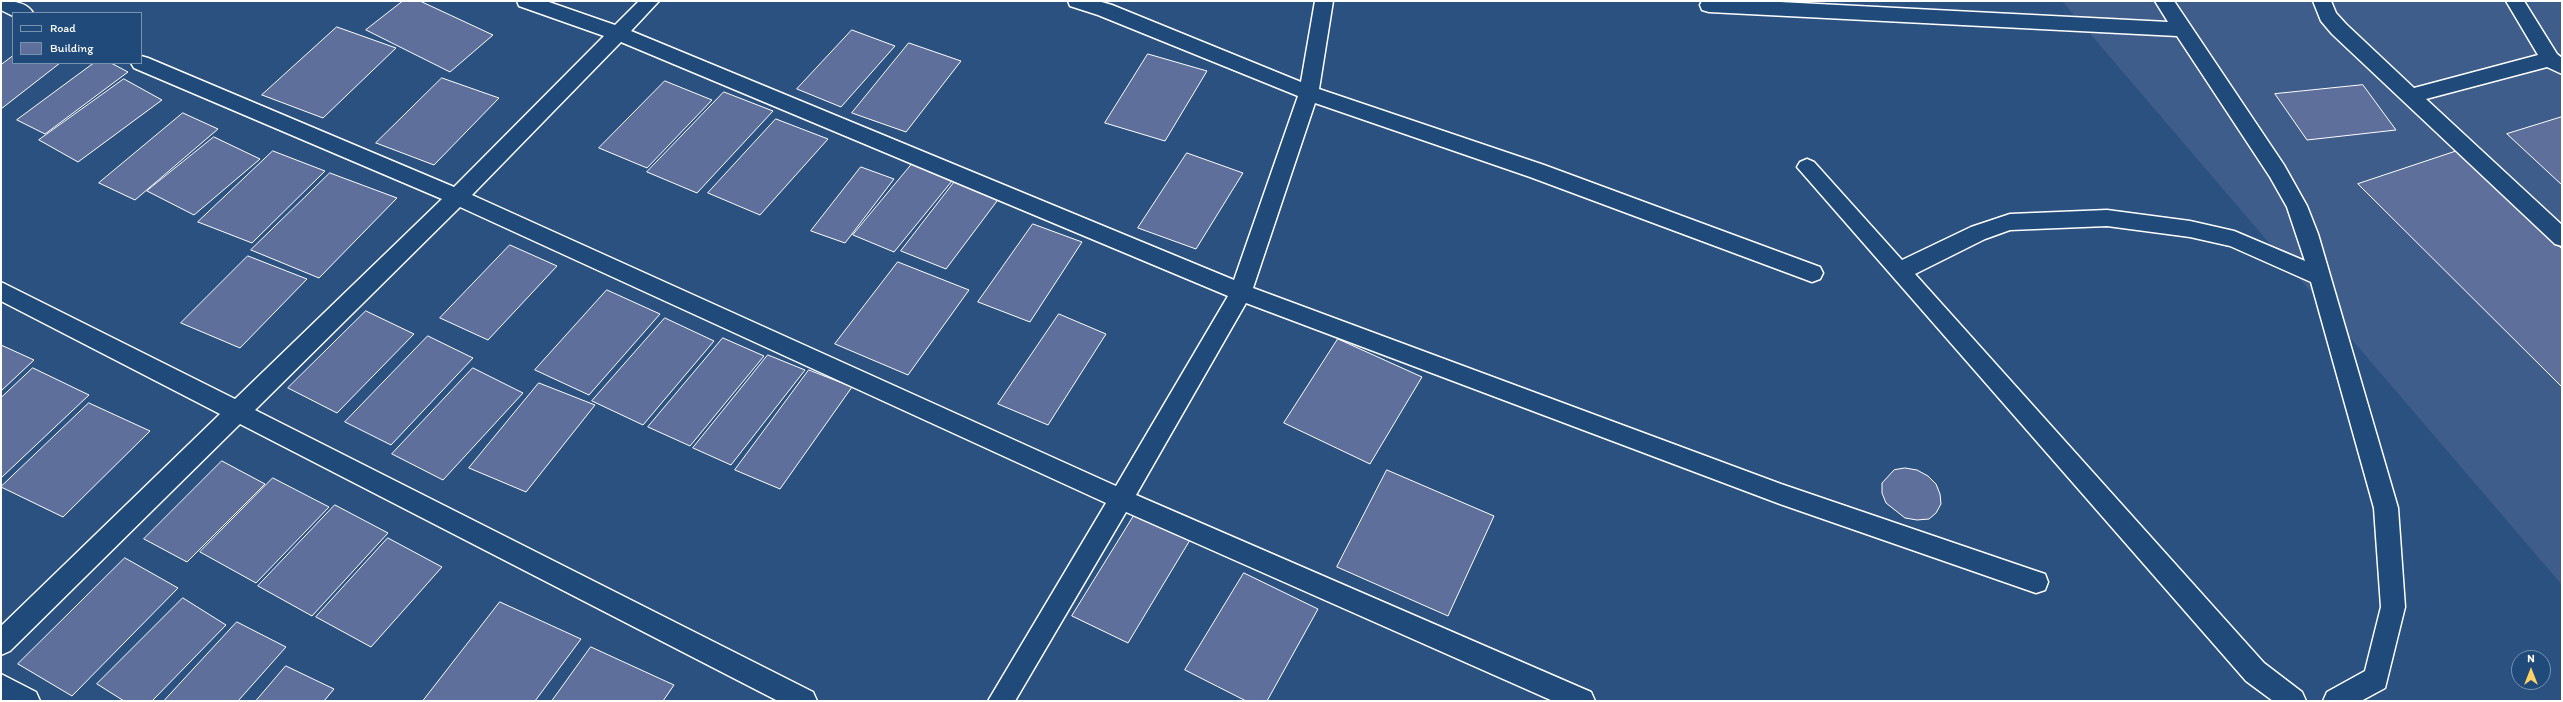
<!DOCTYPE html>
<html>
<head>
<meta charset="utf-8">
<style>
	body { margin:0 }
	#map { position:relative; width:2563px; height:702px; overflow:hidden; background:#2b5180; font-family:Itim,sans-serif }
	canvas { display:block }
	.frame { position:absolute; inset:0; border:2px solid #fff; pointer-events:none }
	.legend { position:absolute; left:12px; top:12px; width:130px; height:52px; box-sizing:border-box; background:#1f4a7a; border:1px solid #7992af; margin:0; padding:5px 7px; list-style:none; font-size:12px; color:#fff }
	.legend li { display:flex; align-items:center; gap:8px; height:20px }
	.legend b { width:20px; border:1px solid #7992af }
	.north { position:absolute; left:2511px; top:650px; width:40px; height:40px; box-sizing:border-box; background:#1f4a7a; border:1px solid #7992af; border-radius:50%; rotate:0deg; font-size:11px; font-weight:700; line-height:16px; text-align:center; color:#fff }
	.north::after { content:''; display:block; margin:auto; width:14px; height:18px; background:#ffd166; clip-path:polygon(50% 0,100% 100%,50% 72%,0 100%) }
</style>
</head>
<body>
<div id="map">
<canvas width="2563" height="702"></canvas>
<div class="frame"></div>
<ul class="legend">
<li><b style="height:5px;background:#1f4a7a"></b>Road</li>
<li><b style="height:11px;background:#5f6f9c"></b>Building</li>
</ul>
<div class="north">N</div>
</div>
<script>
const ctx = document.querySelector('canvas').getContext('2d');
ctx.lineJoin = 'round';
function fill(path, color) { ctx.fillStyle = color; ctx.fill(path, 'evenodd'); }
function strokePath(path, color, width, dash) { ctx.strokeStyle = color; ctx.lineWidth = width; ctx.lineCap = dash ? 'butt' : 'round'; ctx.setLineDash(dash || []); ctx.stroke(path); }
fill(new Path2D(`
	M2062,1H2562V585Z`), '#3f5d8a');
const building = new Path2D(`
	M403,1H420L493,35L450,72L366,30Z
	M337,27L396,48L323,118L262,95Z
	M852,30L895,46L841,107L797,89Z
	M909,43L961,61L906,132L852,113Z
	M1148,54L1207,71L1165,141L1105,123Z
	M13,56V63H60L1,109V65Z
	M94,63H111L128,72L45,134L17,120Z
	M442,78L499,98L434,165L376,143Z
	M124,79L162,100L78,162L39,140Z
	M665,81L712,100L647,168L599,148Z
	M2363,85L2396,130L2307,140L2275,94Z
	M724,92L773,111L697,193L647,172Z
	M183,113L218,129L135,200L99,183Z
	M2562,117V185L2507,134Z
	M776,119L828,139L760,215L708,193Z
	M214,137L260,159L194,215L147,191Z
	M273,151L325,171L252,243L198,222Z
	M2457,151L2562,249V387L2358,184Z
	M1187,153L1243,173L1196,249L1138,228Z
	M912,164L952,181L894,252L853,235Z
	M861,167L894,179L845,243L811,231Z
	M330,173L397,198L319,278L251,250Z
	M956,180L1000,197L946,269L901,251Z
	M1033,224L1082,242L1030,322L978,302Z
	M510,245L557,266L488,340L440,318Z
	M248,256L307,279L240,348L181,323Z
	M898,262L969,290L908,375L835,344Z
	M607,290L660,314L589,395L535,370Z
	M366,311L414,334L337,413L288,388Z
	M1059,314L1106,334L1048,425L998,404Z
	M665,318L714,341L643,425L592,401Z
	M428,336L473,358L391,445L345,422Z
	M723,338L764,356L690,446L648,427Z
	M1338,339L1422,377L1370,464L1284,423Z
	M1,345L34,360L1,391Z
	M768,355L805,370L731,465L693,448Z
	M33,368L89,395L1,478V398Z
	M473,368L523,393L443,480L392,454Z
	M809,370L852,387L780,489L735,470Z
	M539,383L595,405L526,492L469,468Z
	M89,403L150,431L63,517L1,487Z
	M222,461L265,484L187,562L144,539Z
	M1905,468L1917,470L1928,476L1936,484L1940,494L1941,504L1936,513L1929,519L1917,520L1905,518L1886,503L1882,493V483L1894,470Z
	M1387,470L1494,516L1448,616L1337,567Z
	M273,478L329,507L256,583L200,552Z
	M335,505L388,533L312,616L258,586Z
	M1135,514L1190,540L1128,643L1072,616Z
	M388,538L442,567L371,647L316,617Z
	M125,558L178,588L72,696L18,664Z
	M1244,573L1318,609L1267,701H1246L1185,670Z
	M183,598L226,625L152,701H124L97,684Z
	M500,602L581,639L535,701H423Z
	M237,622L286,647L238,701H164Z
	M591,647L674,685L663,701H552Z
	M286,666L334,689L324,701H256Z`);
fill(building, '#5f6f9c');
strokePath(building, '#fff', 1);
const minor = new Path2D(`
	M1,1C12,1 27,2 33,13H13V16L1,10Z
	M517,1H546L615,25L639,1H659L631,31L1234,280L1298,96L1098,15L1070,6L1068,1H1098L1112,5L1301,82L1315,1H1333L1319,89L1544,165L1820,267L1823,273L1820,279L1812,282L1804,279L1530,177L1315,103L1253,288L1781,484L2036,571L2045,574L2048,582L2045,590L2036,593L1780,504L1246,303L1136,495L1591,692L1595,701H1553L1126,512L1015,701H988L1106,503L460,207L255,410L813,692L817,701H778L240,424L10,651L1,655V626L220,414L1,301V282L235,399L442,199L134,68L131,63H141V56L148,58L454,187L604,36L519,6ZM621,42L1228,296L1116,486L472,195Z
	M1702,1H1760L2168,22L2155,1H2174L2284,165L2307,206L2318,234L2398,508L2405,607L2385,688L2361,701H2323L2327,692L2365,671L2381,607L2374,508L2311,282L2230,246L2190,237L2107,226L2010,230L1985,239L1915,274L2264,663L2302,692L2306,701H2273L2246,681L1797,167L1800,162L1807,159L1814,162L1902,260L1971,227L2010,214L2107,210L2190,221L2234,231L2305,261L2287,207L2270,177L2177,36L1709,12L1702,10L1700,5Z
	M2313,1H2331L2336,13L2346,24L2414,88L2538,55L2506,1H2524L2557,54L2562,58V74L2547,67L2426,99L2562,225V246L2555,244L2332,34L2321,21Z
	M1,674L36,692L40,701L1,700Z`);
strokePath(minor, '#fff', 3);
fill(minor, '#1f4a7a');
</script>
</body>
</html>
